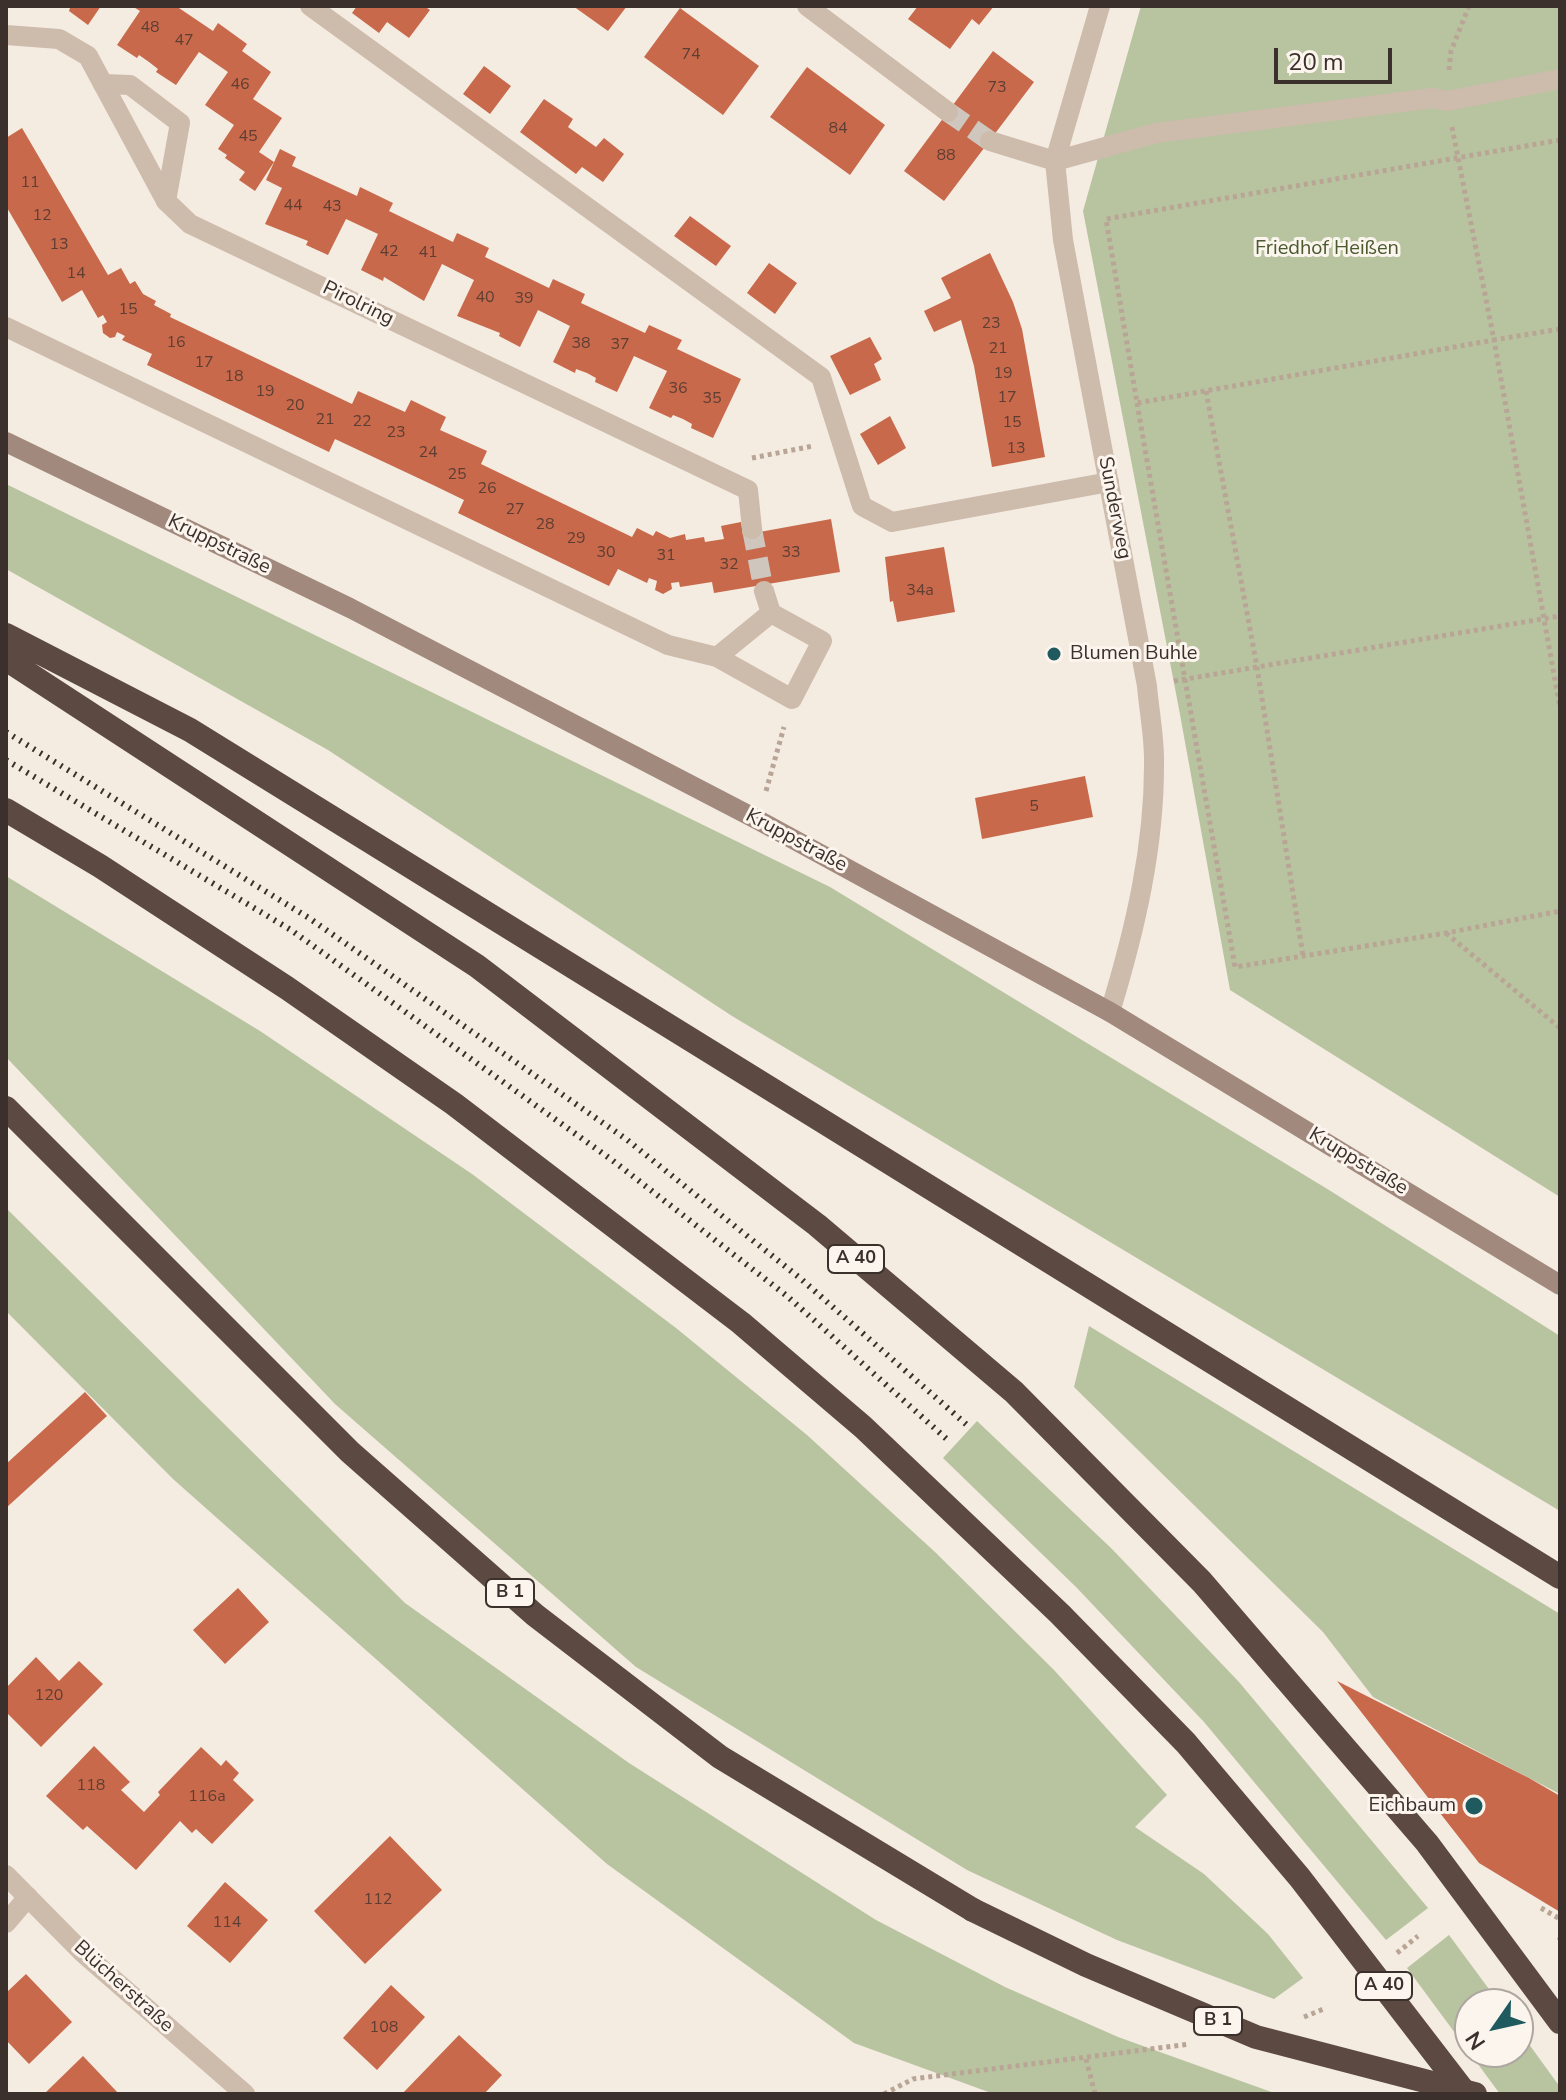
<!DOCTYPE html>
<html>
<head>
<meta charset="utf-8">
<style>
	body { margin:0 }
	#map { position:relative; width:1566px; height:2100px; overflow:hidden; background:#f4ebe1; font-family:"Nunito Sans",sans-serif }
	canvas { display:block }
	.frame { position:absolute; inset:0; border:8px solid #3b302b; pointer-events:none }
	.north { position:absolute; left:1454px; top:1988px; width:80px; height:80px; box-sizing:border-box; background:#fbf5ee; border:2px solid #aea6a0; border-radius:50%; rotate:236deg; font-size:22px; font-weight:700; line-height:32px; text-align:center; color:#3b302b }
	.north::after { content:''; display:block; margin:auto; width:28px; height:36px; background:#1f5a5e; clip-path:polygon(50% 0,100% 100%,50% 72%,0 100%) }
	.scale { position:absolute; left:1274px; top:48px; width:118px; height:36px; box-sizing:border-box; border:4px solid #3b302b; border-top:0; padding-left:10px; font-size:24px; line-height:28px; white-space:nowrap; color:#3b302b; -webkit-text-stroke:6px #fbf5ee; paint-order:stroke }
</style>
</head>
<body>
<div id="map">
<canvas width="1566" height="2100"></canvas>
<div class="frame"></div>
<div class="north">N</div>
<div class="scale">20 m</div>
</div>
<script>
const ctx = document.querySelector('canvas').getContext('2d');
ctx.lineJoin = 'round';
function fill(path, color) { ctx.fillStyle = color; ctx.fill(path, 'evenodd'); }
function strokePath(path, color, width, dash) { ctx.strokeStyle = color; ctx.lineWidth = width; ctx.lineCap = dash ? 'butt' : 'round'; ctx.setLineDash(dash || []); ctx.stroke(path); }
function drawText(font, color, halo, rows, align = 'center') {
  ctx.font = font + ' "Nunito Sans",sans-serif'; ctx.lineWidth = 6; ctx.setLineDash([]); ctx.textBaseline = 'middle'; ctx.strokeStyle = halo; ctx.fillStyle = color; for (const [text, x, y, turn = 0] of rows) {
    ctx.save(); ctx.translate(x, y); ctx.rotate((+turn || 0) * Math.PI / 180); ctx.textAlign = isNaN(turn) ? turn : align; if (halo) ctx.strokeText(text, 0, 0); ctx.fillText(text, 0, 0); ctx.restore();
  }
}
fill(new Path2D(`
	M1141,6H1560V1197L1230,990L1179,709L1083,211Z
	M6,484L830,887L1329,1190L1560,1336V1511L732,1016L328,750L6,569Z
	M6,876L260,1031L472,1174L676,1328L807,1435L935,1552L1054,1670L1167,1795L1135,1827L1204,1874L1268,1934L1303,1978L1274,1999L1117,1940L967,1870L636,1667L335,1404L6,1057Z
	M6,1208L405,1603L629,1763L876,1920L1005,1987L1118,2037L1277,2094H994L854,2043L607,1864L173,1479L6,1311Z
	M1089,1326L1560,1614V1794L1373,1697L1323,1632L1074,1387Z
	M977,1421L1112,1549L1239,1682L1428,1908L1386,1940L1204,1722L1076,1587L943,1458Z
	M1449,1935L1500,2004H1470V2052H1518V2029L1560,2087V2094H1500L1407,1968Z`), '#b8c4a0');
fill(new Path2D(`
	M67,6H101L88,25L69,11L70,8Z
	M132,6H176L213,31L218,23L247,44L242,51L271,72L253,99L282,118L259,152L274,162L255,191L239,180L245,172L225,158L227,155L218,149L234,125L205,105L228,72L199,52L176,85L156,72L158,69L149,62L139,55L137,58L117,45L140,11Z
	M357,6H424L430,10L409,38L387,22L379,33L352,13Z
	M573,6H627L608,31Z
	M918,6H994L979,25L972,19L950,49L908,19Z
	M680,8L759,66L723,115L644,57Z
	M993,51L1034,82L944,201L904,171Z
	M484,66L511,86L490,114L463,94Z
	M807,67L885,125L850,175L770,117Z
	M544,99L573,119L568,127L596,147L604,138L624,154L603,182L582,167L576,174L520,132Z
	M22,128L108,275L121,268L130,284L135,281L143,294L156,301L154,305L171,314L170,317L352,404L358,391L405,412L411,400L446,417L440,430L487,451L481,464L632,537L637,528L653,536L656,531L670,538L685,534L686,540L704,537L705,542L724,539L721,526L741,522L743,535L831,519L840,572L714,593L712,582L680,587L679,582L671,583L672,589L663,594L655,590L657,581L649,578L647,583L618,569L609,586L458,513L464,500L433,485L335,439L329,452L147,365L152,354L122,340L125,336L117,332L115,337L110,338L103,333L102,325L107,322L103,315L98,318L82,290L62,302L6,206V138Z
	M280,149L296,157L292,166L357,196L360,187L393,203L389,211L453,242L457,233L489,248L485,257L549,288L553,279L585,294L581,303L645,333L649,325L682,340L677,349L741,379L713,438L691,428L692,424L683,419L673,415L671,418L649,408L667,371L634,356L617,392L595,382L596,378L587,373L576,369L575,373L553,362L570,326L538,310L520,347L499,336L500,333L457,316L474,280L442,264L424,301L384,277L383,281L361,270L378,234L346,219L328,255L306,245L308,241L265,224L282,188L266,180Z
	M690,216L731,246L716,266L674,236Z
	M990,253L1013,302L1022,329L1045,457L992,467L974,366L961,320L934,332L924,311L951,298L941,278Z
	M769,263L797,283L775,314L747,293Z
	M870,337L882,359L874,364L881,380L850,395L830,356Z
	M890,416L906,448L878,465L860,434Z
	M944,547L955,612L897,622L893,601L890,602L885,557Z
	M1085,776L1093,817L982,839L975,798Z
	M85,1392L107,1416L6,1508V1464Z
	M238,1588L269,1622L225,1664L193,1630Z
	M36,1657L59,1681L79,1661L103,1684L41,1747L6,1712V1688Z
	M1337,1681L1529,1778L1560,1796V1912L1479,1863Z
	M94,1746L130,1782L121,1790L144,1812L160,1795L158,1792L201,1747L221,1766L226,1760L239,1773L233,1780L254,1800L212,1844L196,1829L192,1833L180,1821L136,1870L87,1826L83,1830L46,1796Z
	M390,1836L442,1890L365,1964L314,1911Z
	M225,1882L268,1920L230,1963L187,1926Z
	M26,1974L72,2022L29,2064L6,2040V1989L8,1991Z
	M391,1985L425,2017L377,2070L343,2038Z
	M459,2035L502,2075L484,2094H402Z
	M83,2056L119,2094H44Z`), '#c8694b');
strokePath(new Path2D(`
	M948,112L990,141
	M752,529L764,591`), '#cfc6bd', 20, [20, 10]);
strokePath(new Path2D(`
	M1449,70L1451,51L1469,6
	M1452,127L1494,340L1560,329
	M1560,140L1106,219L1137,403L1494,340L1560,708
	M1206,391L1257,667L1303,956
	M1137,403L1235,967L1446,933L1560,911
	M752,458L813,446
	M1174,681L1560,616
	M766,791L784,727
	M1446,933L1560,1028
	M1541,1908L1560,1919
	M1558,1937L1560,1938
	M1397,1953L1418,1936
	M1304,2017L1326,2008
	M1086,2059L1095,2094
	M884,2094L913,2079L1190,2044`), '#b9a596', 5, [4, 4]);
strokePath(new Path2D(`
	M310,6L821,377L862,506L892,522L1109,482
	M103,84L130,85L180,123L166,201
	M1055,161L1156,133L1433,98L1447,101L1560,79
	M6,1923L28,1897`), '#cdbbac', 20);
strokePath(new Path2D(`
	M807,6L948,112
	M1100,6L1055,161L1063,240L1147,686C1149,710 1154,735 1154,759C1155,846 1135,930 1110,1012
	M6,35L59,39L88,56L166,201L190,224L748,490L752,529
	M990,141L1055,161
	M6,327L668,645L717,657L792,699L822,641L771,613L764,591
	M717,657L771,613
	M6,1875L83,1953L245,2094`), '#cdbbac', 20);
strokePath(new Path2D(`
	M6,442L350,608L758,820L1110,1012L1560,1285`), '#a18a7d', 20);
strokePath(new Path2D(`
	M6,635L190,730L1560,1577
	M6,659L477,966L817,1225L1014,1392L1202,1582L1427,1843L1560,2022
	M6,810L100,866L287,988L454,1104L741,1323L863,1427L1060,1614L1186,1743L1300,1878L1466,2094
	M6,1108L350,1452L535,1615L720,1757L973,1910`), '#5c4a42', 24);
strokePath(new Path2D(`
	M6,732L309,918L626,1139L801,1279L967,1425
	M6,760L291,930L612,1160L787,1296L950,1442`), '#3b302b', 6, [2, 6]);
strokePath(new Path2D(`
	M973,1910L1086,1965L1256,2037L1475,2094`), '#5c4a42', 24);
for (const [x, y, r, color] of [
	[1054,654,8,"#1f5a5e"],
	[1474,1806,10,"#1f5a5e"]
]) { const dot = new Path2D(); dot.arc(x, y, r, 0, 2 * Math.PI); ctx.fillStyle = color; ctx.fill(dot); strokePath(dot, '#fbf5ee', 3); }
drawText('16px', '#5e3e33', null, [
	["48",150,28],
	["47",184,41],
	["74",691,55],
	["46",240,85],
	["73",997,88],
	["84",838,129],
	["45",248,137],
	["88",946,156],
	["11",30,183],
	["44",293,206],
	["43",332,207],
	["12",42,216],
	["13",59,245],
	["42",389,252],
	["41",428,253],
	["14",76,274],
	["40",485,298],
	["39",524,299],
	["15",128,310],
	["23",991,324],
	["16",176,343],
	["38",581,344],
	["37",620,345],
	["21",998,349],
	["17",204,363],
	["19",1003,374],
	["18",234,377],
	["36",678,389],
	["19",265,392],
	["17",1007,398],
	["35",712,399],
	["20",295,406],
	["21",325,420],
	["22",362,422],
	["15",1012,423],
	["23",396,433],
	["13",1016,449],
	["24",428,453],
	["25",457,475],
	["26",487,489],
	["27",515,510],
	["28",545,525],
	["29",576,539],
	["30",606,553],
	["33",791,553],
	["31",666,556],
	["32",729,565],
	["34a",920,591],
	["5",1034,807],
	["120",49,1696],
	["118",91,1786],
	["116a",207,1797],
	["112",378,1900],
	["114",227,1923],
	["108",384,2028]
]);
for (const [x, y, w] of [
	[856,1259,56],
	[510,1593,48],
	[1384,1986,56],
	[1218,2021,48]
]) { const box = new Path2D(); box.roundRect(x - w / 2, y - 14, w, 28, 6); ctx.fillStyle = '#fbf5ee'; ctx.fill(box); strokePath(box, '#3b302b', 2); }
drawText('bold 18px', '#3b302b', null, [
	["A 40",856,1259],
	["B 1",510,1593],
	["A 40",1384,1986],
	["B 1",1218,2021]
]);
drawText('20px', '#4a5a2e', '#fbf5ee', [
	["Friedhof Heißen",1327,249]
]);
drawText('20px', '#3b302b', '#fbf5ee', [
	["Pirolring",358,304,26],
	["Sunderweg",1114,508,79],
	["Kruppstraße",219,545,26],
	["Kruppstraße",796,841,28],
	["Kruppstraße",1358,1162,31],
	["Blücherstraße",123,1987,42]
]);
drawText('20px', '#3b302b', '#fbf5ee', [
	["Blumen Buhle",1070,654],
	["Eichbaum",1456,1806,"right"]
], 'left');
</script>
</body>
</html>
